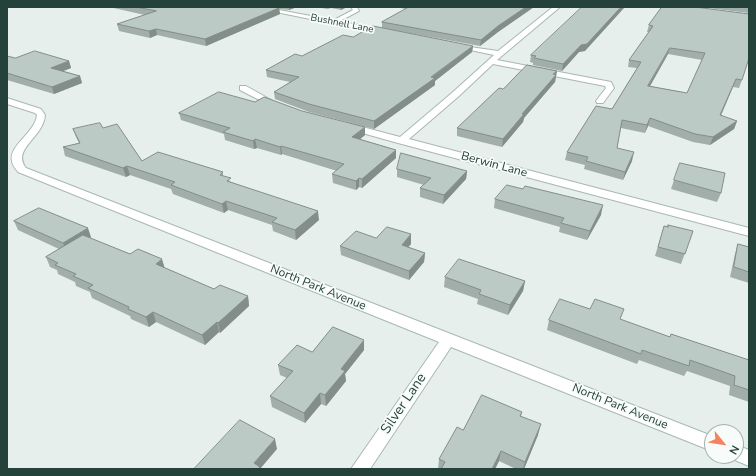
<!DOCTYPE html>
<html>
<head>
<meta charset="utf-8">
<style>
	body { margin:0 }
	#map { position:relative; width:756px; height:476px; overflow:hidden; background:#e6efeb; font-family:"Nunito Sans",sans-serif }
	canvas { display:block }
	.frame { position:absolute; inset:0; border:8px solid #24423a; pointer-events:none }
	.north { position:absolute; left:704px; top:424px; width:40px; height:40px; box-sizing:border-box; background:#f7fbf9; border:1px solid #a3b1ad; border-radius:50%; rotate:120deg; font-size:11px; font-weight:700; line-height:16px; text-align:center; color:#24423a }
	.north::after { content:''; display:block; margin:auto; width:14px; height:18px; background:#f4845f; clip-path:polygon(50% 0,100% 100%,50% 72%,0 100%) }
</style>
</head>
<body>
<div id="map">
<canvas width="756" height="476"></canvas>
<div class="frame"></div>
<div class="north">N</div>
</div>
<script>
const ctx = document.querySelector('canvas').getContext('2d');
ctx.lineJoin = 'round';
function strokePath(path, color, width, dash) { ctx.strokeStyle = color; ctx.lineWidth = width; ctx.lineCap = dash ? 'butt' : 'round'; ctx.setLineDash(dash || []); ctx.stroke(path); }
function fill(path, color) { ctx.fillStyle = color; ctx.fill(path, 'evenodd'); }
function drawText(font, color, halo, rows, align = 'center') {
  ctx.font = font + ' "Nunito Sans",sans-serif'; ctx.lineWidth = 3.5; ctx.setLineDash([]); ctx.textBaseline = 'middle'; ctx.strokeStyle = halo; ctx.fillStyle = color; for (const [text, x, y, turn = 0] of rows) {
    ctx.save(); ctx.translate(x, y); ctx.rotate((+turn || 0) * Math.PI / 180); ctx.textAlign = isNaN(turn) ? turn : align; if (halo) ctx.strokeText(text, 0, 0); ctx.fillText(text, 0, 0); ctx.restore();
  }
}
const lane = new Path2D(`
	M351,7H357L359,11L336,23H332V21L353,10Z`);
const street = new Path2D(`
	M251,7H263L385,30L388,32L385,34Z
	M553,7H560L497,60L611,82L614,88L603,103H597L596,101L606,88L605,86L493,64L459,96L409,139L749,228V236L398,143L348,129L346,127L351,124L400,137L453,92L494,55L456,47V45L498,51Z
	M240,86H246L280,105L279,107H273L240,90Z
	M7,98L41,109L45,115C44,137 11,149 26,168L712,436V451L451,347L370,469H351L439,342L18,172C16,169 12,165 12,161C8,146 35,133 37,115L35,113L7,104Z
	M736,445L749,450V466L730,458L729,456H736Z`);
strokePath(lane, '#a8b8b2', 2);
strokePath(street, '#a8b8b2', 2);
fill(lane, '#fff');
fill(street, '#fff');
fill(new Path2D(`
	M109,7H297L289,10L279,9L280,14L206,46L157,35L150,38L119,31L117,24L145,15Z
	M315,7H347L341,10L331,8L328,9Z
	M395,7H534L498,32L480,46L382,28V22L406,9Z
	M662,7L742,80L739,88L733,87L721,116L737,121L734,129L710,145L693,142L648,126L645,133L621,128L617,148L632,161L623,180L584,169L585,165L565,160L567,152L612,109L637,68L628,67L629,60L649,32H647L649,25ZM668,54L702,60L687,93L650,86Z
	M700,7H749V13Z
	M353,37L473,46L472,52L435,81V85L374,129L309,112L275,99L274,92L290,82L267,77L266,70Z
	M585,51L579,52L562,71L533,65V63L530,62L531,55Z
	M7,56L15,58L69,61L71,68L63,71L80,76L82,83L54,94L7,80Z
	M557,71L555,82L524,118L523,122L502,147L457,136V128L503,89Z
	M179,113L365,135L360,139L396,150V158L362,188L359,187L356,190L333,183L332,174L337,171L282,154L281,155L257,148L254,149L225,140L224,134L181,120Z
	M103,128L142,161L223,172V176L231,182L319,220L296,240L273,231L272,225L228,210L224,213L173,194L171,189L130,175L126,177L65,156L63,147L79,143L76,137L73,129Z
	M397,169L467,171L466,179L443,204L420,197V188L424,185L397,177Z
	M674,180L721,193L717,202L671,189Z
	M495,199L601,215L587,240L559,232L560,227L494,208Z
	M14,221L91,237L90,238L165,268L214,289L248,296L249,306L220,333L219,332L205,345L156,322L149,327L131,319L130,316L92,298L90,292L76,286L75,282L58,274L57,270L50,267L46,257L59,249L18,230Z
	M664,226L693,231L681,264L655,256Z
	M376,238L411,244L408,247L425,253L424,262L409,280L341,255L340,246Z
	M738,244L749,247V283L730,277L735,254Z
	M445,277L525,281L523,291L508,315L477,304L478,299L444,287Z
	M549,320H621L670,337L749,360V402L729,395L730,386L687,371L684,376L639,360L637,364L547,330Z
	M364,350L345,374L346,381L326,406L321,404L305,423L272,407L270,396L287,378L280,375L278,365L312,352Z
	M522,412L521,416L538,435L524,469H516L499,461L495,469H438L439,459L463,430Z`), '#a1aea9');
fill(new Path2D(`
	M289,7H297L289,10Z
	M340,7H347L341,10Z
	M526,7H534L498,32L480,46L481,40L498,26Z
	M621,7H625L585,51L579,52L562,71L563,64L581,45Z
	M279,8L280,14L206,46L205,39Z
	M156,29L157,35L150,38L149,31Z
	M473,46L472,52L435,81V85L374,129V121Z
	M670,48L668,54L646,93L648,86Z
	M69,61L71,68L53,75L51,68Z
	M557,71L555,82L524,118L523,122L502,147L503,139L522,114Z
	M80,76L82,83L54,94L52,87Z
	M736,79L733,87L717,123L720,115Z
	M650,118L648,126L645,133L647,125Z
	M737,121L734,129L710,145L713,137Z
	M365,127V135L353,145L352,137Z
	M255,139L257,148L254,149L253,141Z
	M281,146L282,154L281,155L280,147Z
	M396,150V158L362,188V179Z
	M634,152L632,161L623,180L625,172Z
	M127,166L130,175L126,177L123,168Z
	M467,171L466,179L443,204L444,195Z
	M359,178V187L356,190V181Z
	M226,201L228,210L224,213L222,204Z
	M603,205L601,215L587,240L590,231Z
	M318,211L319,220L296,240L295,230Z
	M88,228L91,237L67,253L63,243Z
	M411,234V244L401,255L402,245Z
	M425,253L424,262L409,280V271Z
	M162,259L165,269L156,264Z
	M525,281L523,291L508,315L510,305Z
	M248,296L249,306L220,333L218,323Z
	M153,312L156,322L149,327L146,317Z
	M217,322L219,332L205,345L202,335Z
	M364,340V350L345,374L346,381L326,406L325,395L341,369Z
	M320,393L321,404L305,423L304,413Z
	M541,424L538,435L524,469H523L525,462Z
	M275,439L277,449L260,469H255L254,463Z
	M501,451L499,461L495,469H492Z`), '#838d89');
const building = new Path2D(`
	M136,7H273L279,8L205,39L156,29L149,31L117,24L156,11Z
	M409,7H526L498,26L481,40L382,22Z
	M582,7H621L587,44L581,45L563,64L534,58L536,56L531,55Z
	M662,7H695L749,14V58L742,80L736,79L720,115L737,121L713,137L695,134L650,118L647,125L622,120L617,148L634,152L625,172L586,161L588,157L567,152L596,106L612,109L641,62L629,60L653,26L649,25ZM670,48L705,53L687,93L648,86Z
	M373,26L473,46L431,77L435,78L374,121L309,104L274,92L299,77L266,70L295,54L302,56L343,35L353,37Z
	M35,51L69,61L51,68L80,76L52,87L7,73V56L15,58Z
	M527,65L557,71L553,74L556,75L522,114H524L503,139L457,128L499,88L503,89Z
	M219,92L255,102L264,97L302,111L365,127L352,137L396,150L362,179L359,178L356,181L332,174L344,164L281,146L280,147L255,139L253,141L223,132L230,128L179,113Z
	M100,123L103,128L117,124L142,161L158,152L223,172L220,175L231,178L227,181L318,211L295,230L272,222L277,218L226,201L222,204L171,185L175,182L127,166L123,168L63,147L80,143L73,129Z
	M401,153L467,171L444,195L420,188L431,178L397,169Z
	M680,163L725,173L721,193L674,180Z
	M507,185L523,189L525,186L603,205L590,231L561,223L564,218L495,199Z
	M39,208L88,228L63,243L14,221Z
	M668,225L693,231L685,254L658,247L664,226L668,227Z
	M387,227L411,234L402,245L425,253L409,271L340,246L356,231L376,238Z
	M83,235L130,254L138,249L162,259L156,264L214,289L220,285L248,296L218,323L217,322L202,335L153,312L146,317L128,309L129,307L88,288L93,285L73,276L76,274L55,265L58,263L46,257Z
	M738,244L749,247V272L734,267Z
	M459,259L525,281L510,305L479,294L481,290L445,277Z
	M560,299L590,309L595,299L624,309L620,319L670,337L671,334L749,360V390L734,385L735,376L690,360L689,366L642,350L641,354L549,320Z
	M333,327L364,340L341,369L345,371L325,395L320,393L304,413L270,396L293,371L278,365L297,345L312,352Z
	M482,395L522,412L520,416L541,424L525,462L501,451L492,469H441L445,462L439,459L457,427L463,430Z
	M240,420L275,439L254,463L260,467L258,469H194Z`);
fill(building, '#bbcac4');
strokePath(building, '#838d89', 1);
drawText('10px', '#24423a', '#f7fbf9', [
	["Bushnell Lane",342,24,11]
]);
drawText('12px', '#24423a', '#f7fbf9', [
	["Berwin Lane",494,165,15],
	["North Park Avenue",318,288,22],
	["North Park Avenue",620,407,22]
]);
drawText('14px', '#24423a', '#f7fbf9', [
	["Silver Lane",404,404,-56]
]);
</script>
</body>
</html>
